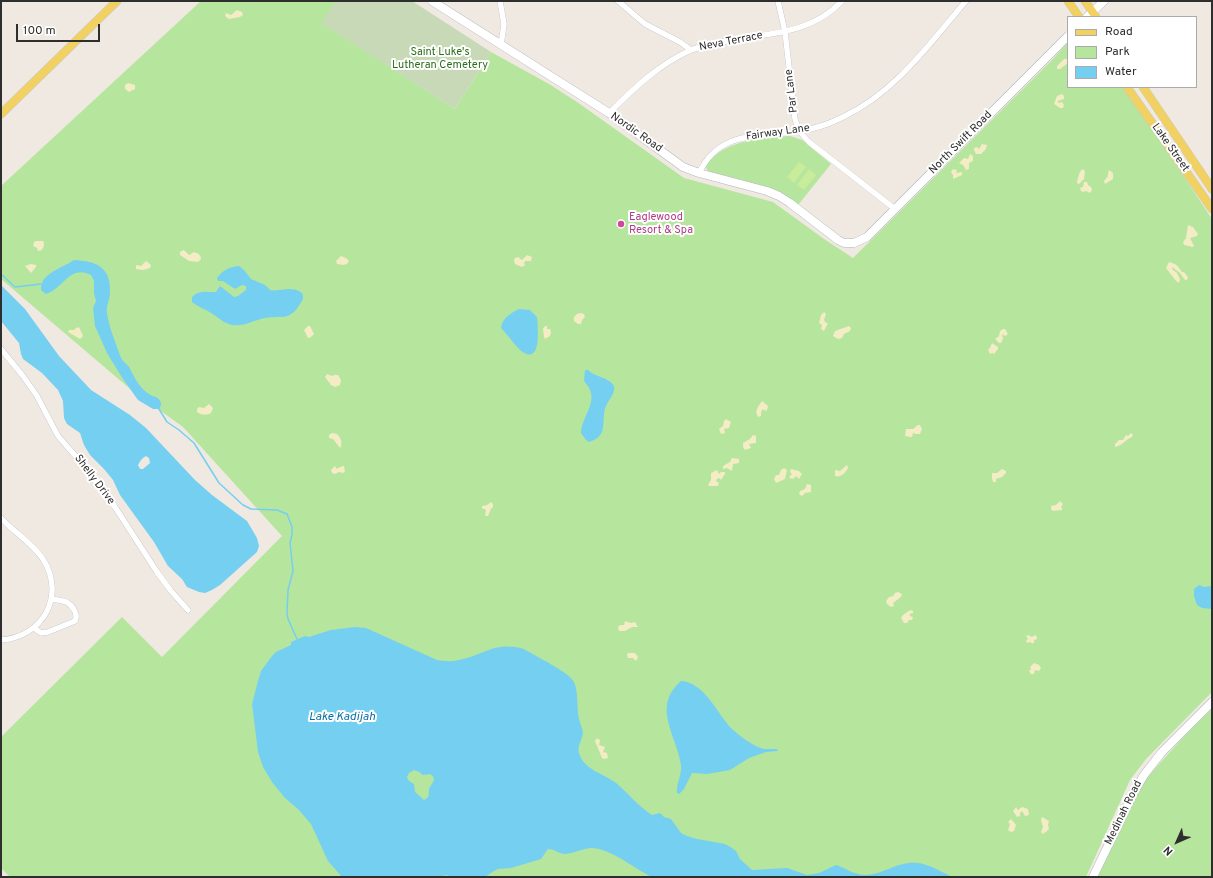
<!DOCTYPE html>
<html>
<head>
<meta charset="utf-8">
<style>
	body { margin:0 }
	#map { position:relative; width:1213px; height:878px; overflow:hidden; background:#efe9e1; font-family:Overpass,sans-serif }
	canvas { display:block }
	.frame { position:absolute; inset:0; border:2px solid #2e2e2e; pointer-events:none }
	.legend { position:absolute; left:1067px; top:16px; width:130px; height:72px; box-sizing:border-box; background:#fff; border:1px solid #ababab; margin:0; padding:5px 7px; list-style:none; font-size:12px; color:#2e2e2e }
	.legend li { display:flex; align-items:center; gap:8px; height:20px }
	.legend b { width:20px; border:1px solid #ababab }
	.north { position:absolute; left:1157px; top:822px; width:40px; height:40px; -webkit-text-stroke:3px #fff; paint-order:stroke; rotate:225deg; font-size:11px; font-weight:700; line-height:16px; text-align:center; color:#2e2e2e }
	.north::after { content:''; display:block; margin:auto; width:14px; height:18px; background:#2e2e2e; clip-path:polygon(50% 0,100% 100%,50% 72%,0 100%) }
	.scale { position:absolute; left:16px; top:24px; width:84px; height:18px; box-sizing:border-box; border:2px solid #2e2e2e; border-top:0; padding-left:5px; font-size:12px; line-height:14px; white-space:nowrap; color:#2e2e2e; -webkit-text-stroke:3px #fff; paint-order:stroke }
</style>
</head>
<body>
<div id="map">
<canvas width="1213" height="878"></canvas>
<div class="frame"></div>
<ul class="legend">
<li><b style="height:5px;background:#f2d163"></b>Road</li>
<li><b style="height:11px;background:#b6e59e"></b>Park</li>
<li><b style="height:11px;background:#75cff0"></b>Water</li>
</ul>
<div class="north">N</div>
<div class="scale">100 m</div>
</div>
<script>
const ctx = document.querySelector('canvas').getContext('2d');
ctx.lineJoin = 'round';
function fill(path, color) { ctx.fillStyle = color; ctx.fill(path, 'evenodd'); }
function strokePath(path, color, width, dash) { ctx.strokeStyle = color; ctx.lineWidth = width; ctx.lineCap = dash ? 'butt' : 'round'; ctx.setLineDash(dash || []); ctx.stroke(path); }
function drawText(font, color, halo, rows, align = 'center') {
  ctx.font = font + ' Overpass,sans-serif'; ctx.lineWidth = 4; ctx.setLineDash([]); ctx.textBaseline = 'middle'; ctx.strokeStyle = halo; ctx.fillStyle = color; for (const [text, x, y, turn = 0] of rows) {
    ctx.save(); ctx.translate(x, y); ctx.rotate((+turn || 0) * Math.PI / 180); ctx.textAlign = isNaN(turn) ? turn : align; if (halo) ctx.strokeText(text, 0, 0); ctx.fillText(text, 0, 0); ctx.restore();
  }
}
fill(new Path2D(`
	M201,1H336L322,23L455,109L491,52L549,84L577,102L684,178L773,202L824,239L853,258L1053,59L1068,42V87H1125L1212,219V692L1146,759L1130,780L1086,877H10L1,868V737L122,617L162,657L282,536L183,427L154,406L142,399L1,279V186Z
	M790,136L802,140L831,164L798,205L708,171L706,168C706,162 710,160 714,156C736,139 764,138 790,136Z
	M1212,705V877H1097L1144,781Z`), '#b6e59e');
fill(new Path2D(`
	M237,10L242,12L243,15L240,17L229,19L225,16L226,13L231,15Z
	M1064,59H1068V63L1060,69H1057V66Z
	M128,83L135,85V89L129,92L125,89V85Z
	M1062,94L1064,96V99L1058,101V103L1062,102L1064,105L1063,108H1060L1054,104L1057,96Z
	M982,144L987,145L986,149L981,154H976L974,150V148L977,147L979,149Z
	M970,154L973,156V161L969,163V169L966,170L963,165L959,163L964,158L968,159Z
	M953,169L957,170L956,173L962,172V175L953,179V175L951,172Z
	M1082,169L1085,171L1084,179L1079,184L1077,183C1077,181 1079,174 1080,172Z
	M1109,170L1113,173V179L1105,184L1104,181L1108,176V173Z
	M1084,182H1087L1088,185L1091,187L1092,190L1090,193L1086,191L1083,192L1081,191L1080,188L1083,187Z
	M1188,225L1193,227L1198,234L1197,236L1190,238L1194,246L1193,247L1184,245L1183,242L1186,238Z
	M36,241H43L44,243C44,247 43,251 38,251L37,248L33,246L34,242Z
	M183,250L185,251L189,255L194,252C198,253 201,255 201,259L198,262L189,261L180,255V252Z
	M527,255L532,257L531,261H525L524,263L525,265L522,267L515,264L514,260L515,258L518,257L522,260Z
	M341,256L346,258L349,261L347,264L343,265L337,264L336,261Z
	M146,261L151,265L150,268L143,270L136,269V265L141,266Z
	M1169,262C1177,264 1177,265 1182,272H1184L1188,277L1187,280H1185L1180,273L1172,267V269L1177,273L1180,279L1179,283L1176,281L1166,268Z
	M31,264L36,265V267L31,273L25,266Z
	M824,312L826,314L824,320L826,323H828L824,331L821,329L822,325L819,323L821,315Z
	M581,313L584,314L585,317L582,320L581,324H578L574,321C573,316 577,313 581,313Z
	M308,326H310L314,334L311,337L308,338L304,330Z
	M547,326V329H550L551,332L550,336L545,339L544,337L543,329L545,326Z
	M849,326L851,328L850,331L844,334L842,338L838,339L833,336L835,331Z
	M79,327L83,336L80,339L68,332L69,330H74L76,328Z
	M1003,329H1005L1008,334L1005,336L1002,334L1003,339L1001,343H999L995,339L999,336L1000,331Z
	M992,343L998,347V349L994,354L992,353L990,354L988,349L990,348Z
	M327,374L332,376L334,375H338L341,380L340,385L335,387L331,385L325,377Z
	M762,401L768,406L767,410L766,411L763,409L761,412V416L758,417C754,411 758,407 762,401Z
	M209,404L213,408L211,413C206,416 201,415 197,412V409L199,407L204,408Z
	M726,419L731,422L729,428L724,429L725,433L721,434L719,429L723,426L724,421Z
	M918,425H920L922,429L920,434H916L913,433L912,437H910L905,436L906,429H913Z
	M332,433L337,434C341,438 343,443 340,448L333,439L329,438V435Z
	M1131,433L1133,435L1132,437C1126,439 1122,446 1115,447V444L1119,440H1123L1126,435L1128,436Z
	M753,435L756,436V443L749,444L751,448L745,450L743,447V443L750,439Z
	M732,458L739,459V463L733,464L732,471L727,468L723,469V466L730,462Z
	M847,465L848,467C847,472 841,478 835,476V470L840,471Z
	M335,466L337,469L340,467L344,466L345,472L343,473L339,472L335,474L332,473L331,470Z
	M784,468L787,470L785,479L776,483L774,479L776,475H779L781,470Z
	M791,469L799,471L802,474L799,479L796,476L793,479L790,478L789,477L792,474L790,472Z
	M1002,469L1006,471V473L1002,477L996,479V482H993L992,479V473H997Z
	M717,470L719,474L721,472H725V474L721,480L719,478L717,479L716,481L719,483L718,486H709L708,485L711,480V473Z
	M807,484L811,485V492L805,493L802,496L799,494L800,491L805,489Z
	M1060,501L1063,504L1061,507L1062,508V510L1053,511L1051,509V506L1056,505Z
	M491,502L493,504V507L491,509L488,516H486L485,515L486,510L482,508V506L487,505Z
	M898,592L902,594L901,597L893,603L894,606L891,607L887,604L886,601L889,597L893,596L895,593Z
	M911,610L913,611V613L910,614V616L913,617L912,620H909L907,623H904L901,618C903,614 908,611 911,610Z
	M625,621L631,623L635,622L638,627H632L625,631H619L618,627L620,625H624Z
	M1028,635L1032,637L1035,635L1037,637V639L1034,640V643H1032L1029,642L1027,643L1026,641L1028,639L1026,636Z
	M628,653H635L638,657L636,661L633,658H628L627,655Z
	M1034,663L1039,665L1041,668L1039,671L1035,670L1034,674H1031L1029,671L1031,669L1030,667Z
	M596,739H599L600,741L599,745L605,747L603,752L607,753L608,758L604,759L602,758L595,741Z
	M1016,807L1018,810L1022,807L1028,809L1029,815L1025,816L1022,811L1020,813V816L1017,817L1013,811Z
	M1042,817L1049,821L1048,825L1049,829L1047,831L1043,834L1041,832L1043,827L1041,820Z
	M1011,819L1016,825L1014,831L1011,832L1008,830L1010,824L1008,822Z`), '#f3ecc5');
fill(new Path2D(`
	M336,1H412L491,52L455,109L321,23Z`), '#c8d9b8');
fill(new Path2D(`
	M799,162L806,167L794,183L787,177Z
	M809,169L816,175L804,190L797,185Z`), '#c9ec9a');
fill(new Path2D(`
	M74,260C96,261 111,267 110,292C110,300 106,305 107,313C109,328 116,343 121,358C123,362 126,363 129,367C134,376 139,388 149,394C153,397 158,396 160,401C162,404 161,406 159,409H153L138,400L123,379L107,353L95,326L93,308L96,301L94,293V281L91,275C70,264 64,288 46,294L41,290C40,273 63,268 74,260Z
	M239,266L244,270L251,279L265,285L270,290C282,292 291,285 302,293C304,297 303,300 300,304C289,322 282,315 265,318C254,320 244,327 232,325C223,323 218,317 211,313C205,309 198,307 192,302V297C199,290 206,292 216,292L220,286L234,297L238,296L246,290V286L242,285L235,289L223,281H218L217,278C223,270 229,267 239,266Z
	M1,285L25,309L59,356L91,390L130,415L146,428L195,480L212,495L247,521L257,538L259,546L257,552L220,585L212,590L205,593L199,592L187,587L182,579L168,566L154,542L120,495L113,480L104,469L90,455L84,445L80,433L67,424L64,418L63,401L58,390L42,373L23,359L21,354L19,343L1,321ZM146,456L149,458L150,463L143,469H140L138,465C140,461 142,458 146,456Z
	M519,309L530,310L537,317C538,328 542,368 520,350C514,344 507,334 501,328C502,318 511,313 519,309Z
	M585,370H588C594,377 609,377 614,386C616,392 608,401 606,406C600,420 610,436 589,442L586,440L581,433C582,414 602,400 584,381Z
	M1199,585L1204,587L1212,586V609L1202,608L1197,605L1194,596V589Z
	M355,627L366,628L437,660C444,661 451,662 459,660C485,655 494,641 524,649C535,656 569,672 574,682C578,691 577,703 578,712C578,718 583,730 583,733C582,740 577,746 579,753C584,770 603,773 616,783C629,794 637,805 652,815L660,813L664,817L671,819L681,833L687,836L697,839L725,844L732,848L736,851L740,859L752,870L787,868L807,875L819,873L836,865C845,868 855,875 865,875C874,875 883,871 891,868C918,857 928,865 952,877H652C635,869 609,847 590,848C582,849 574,853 566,854C559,854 554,849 548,849L541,859L511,868L498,869L494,871L485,877H452L446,875L443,877H342L328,861L311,824L298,809L285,798L272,782L263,767L258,752L252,704L258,681L261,671L272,656L276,652L291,645V642L305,636L309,637L331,630ZM414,770L419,772L423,775L430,774L433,776L434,780C433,783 430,786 429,789C428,795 431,796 424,800L415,792L414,784L409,781L407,777L409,773Z
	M681,681C704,682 717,713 731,728C737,734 755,748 765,749C768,749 773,749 777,749L778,751L766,752L749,758L730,770L707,774L692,773L684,789L679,794L677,793C676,784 682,775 681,765C677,736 651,707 681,681Z`), '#75cff0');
strokePath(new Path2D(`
	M1,274L15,287L41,284
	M159,409L167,422L179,430L194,443L219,483L243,505L251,509L277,510L287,514L292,527V535L290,543L293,571L288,590L287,613L288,619L297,639`), '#75cff0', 1.5);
const street = new Path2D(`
	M500,1L504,24L501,45
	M618,1L645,24L680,42L691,50
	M778,1L785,32L795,119L799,131L809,142L895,209
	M609,113C633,89 659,64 691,50C696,48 702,47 708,45C755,32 805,40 842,1
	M699,173C720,129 760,138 800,131C815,129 829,124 843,117C896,92 929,44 966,1
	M1,349L23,376L37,396L58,436L85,467L115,507L157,572L171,591L188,610
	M1,518C14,532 33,544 43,559C66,596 43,637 1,640
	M34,628L41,633L48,632L75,621C78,615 74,607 68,603C64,600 56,600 51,599`);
const secondary = new Path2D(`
	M432,1L609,113L683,167L699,173L767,191L779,196L790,203L838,240L844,243H854L867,237L1068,36
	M1087,17L1104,1
	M1093,877L1134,792L1144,775L1162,752L1212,702`);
const primary = new Path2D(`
	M1068,1L1079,17
	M1085,1L1096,17
	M1127,87L1212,209
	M1143,87L1212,189
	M1,114L117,1`);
strokePath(street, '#b4b7c1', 6);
strokePath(secondary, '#b4b7c1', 9);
strokePath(primary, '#c9c9c9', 9);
strokePath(street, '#fff', 5.5);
strokePath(secondary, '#fff', 8);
strokePath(primary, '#f2d163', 8);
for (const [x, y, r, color] of [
	[621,224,4,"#d1479c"]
]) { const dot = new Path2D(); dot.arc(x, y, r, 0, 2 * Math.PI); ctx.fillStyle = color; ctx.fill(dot); strokePath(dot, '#fff', 1.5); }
drawText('11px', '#2e2e2e', '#fff', [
	["Neva Terrace",731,42,-11],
	["Par Lane",792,91,-97],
	["Nordic Road",636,133,35],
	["Fairway Lane",778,133,-8],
	["North Swift Road",961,143,-45],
	["Lake Street",1170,148,55],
	["Shelly Drive",94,480,53],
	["Medinah Road",1124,813,-64]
]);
drawText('11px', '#2c6e1b', '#fff', [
	["Saint Luke's",440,53],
	["Lutheran Cemetery",440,66]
]);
drawText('11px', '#b23c85', '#fff', [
	["Eaglewood",629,218],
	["Resort & Spa",629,231]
], 'left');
drawText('italic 12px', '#0d6fa3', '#fff', [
	["Lake Kadijah",342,718]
]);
</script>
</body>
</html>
